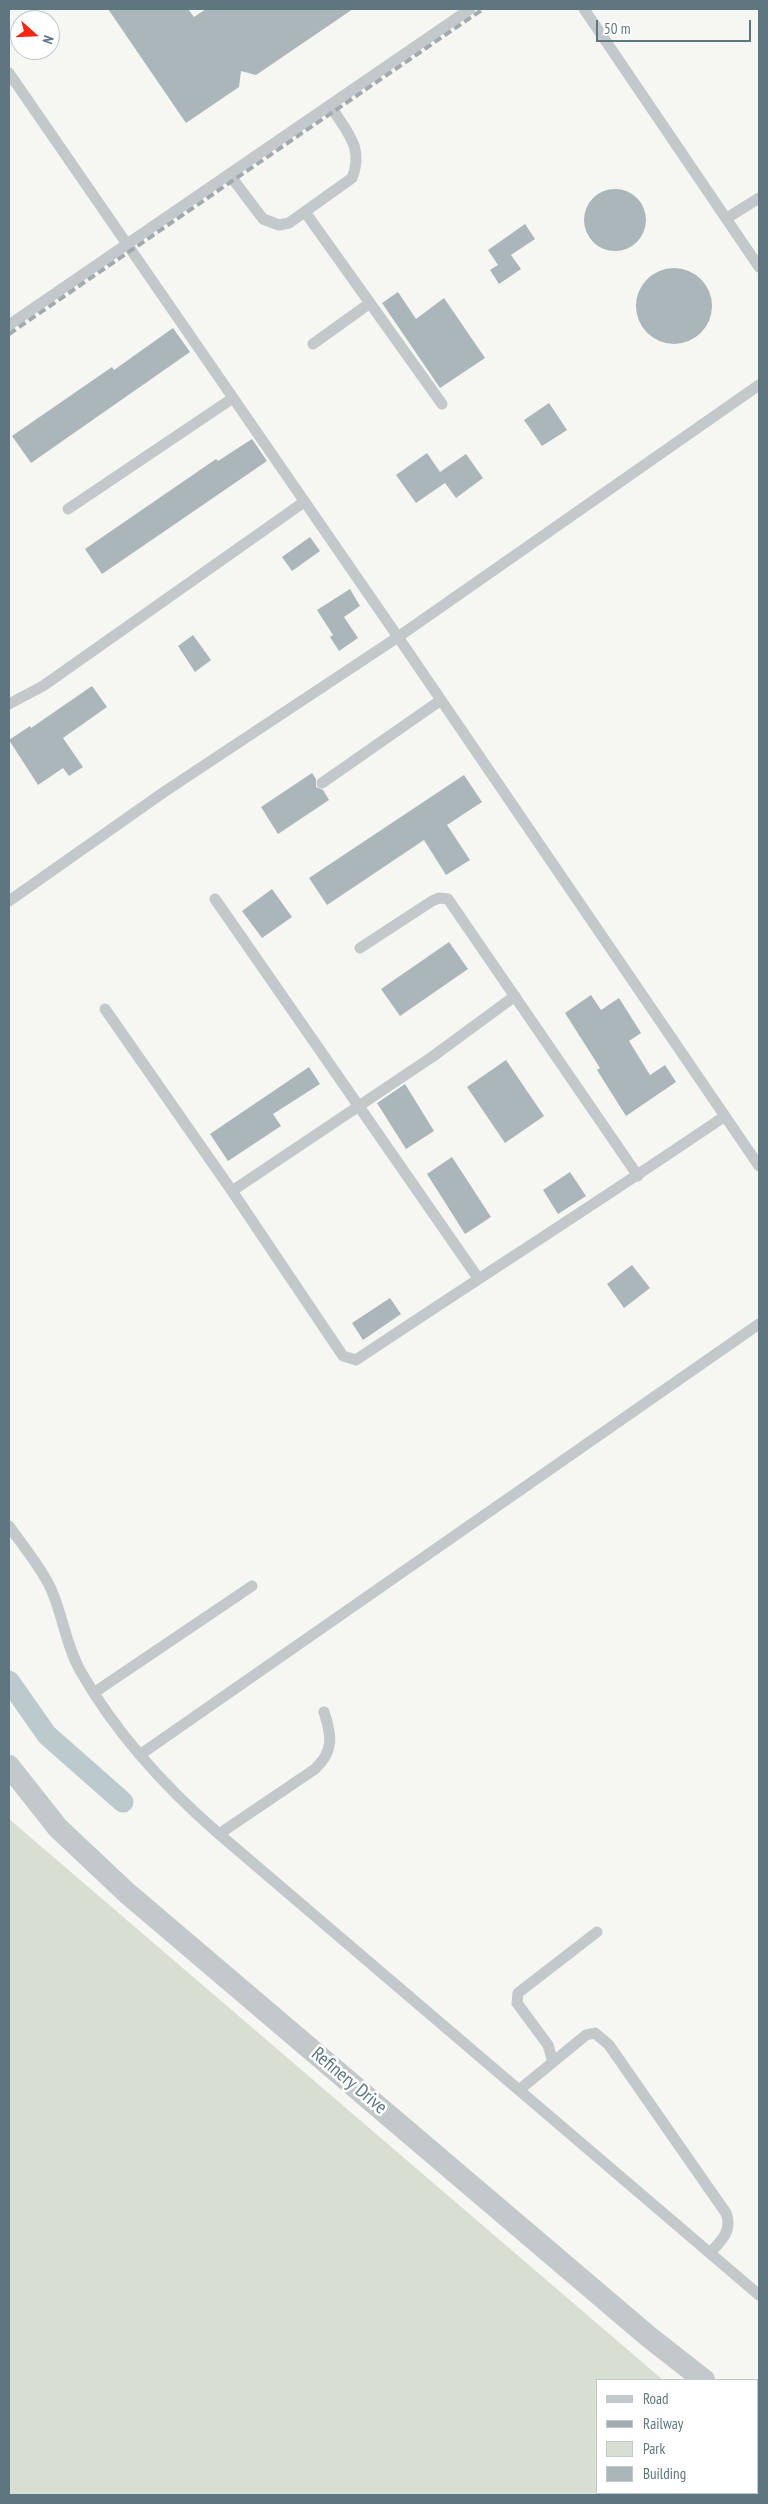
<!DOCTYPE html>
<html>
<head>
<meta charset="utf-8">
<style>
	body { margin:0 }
	#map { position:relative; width:768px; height:2504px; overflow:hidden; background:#f6f6f2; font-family:"PT Sans Narrow",sans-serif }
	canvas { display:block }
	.frame { position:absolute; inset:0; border:10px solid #5e7680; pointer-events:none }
	.legend { position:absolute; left:596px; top:2379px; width:162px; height:115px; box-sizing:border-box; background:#fff; border:1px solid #bfc8cc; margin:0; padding:6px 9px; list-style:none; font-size:15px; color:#5e7680 }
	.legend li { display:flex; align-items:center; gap:10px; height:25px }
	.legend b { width:25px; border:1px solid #bfc8cc }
	.north { position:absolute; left:10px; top:10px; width:50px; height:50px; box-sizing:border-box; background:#fff; border:1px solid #bfc8cc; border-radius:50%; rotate:110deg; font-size:14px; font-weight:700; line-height:20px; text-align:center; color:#5e7680 }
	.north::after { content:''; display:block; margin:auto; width:18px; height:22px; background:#f62612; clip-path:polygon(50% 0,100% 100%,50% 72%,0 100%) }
	.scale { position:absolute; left:596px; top:20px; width:155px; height:22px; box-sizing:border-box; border:2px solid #5e7680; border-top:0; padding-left:6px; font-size:15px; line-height:18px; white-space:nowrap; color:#5e7680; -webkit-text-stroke:4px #fff; paint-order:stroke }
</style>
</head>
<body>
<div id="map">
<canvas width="768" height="2504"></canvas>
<div class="frame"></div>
<ul class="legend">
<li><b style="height:6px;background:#c3c8cb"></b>Road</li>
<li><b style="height:6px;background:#a1aaae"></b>Railway</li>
<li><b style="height:14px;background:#d8ded2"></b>Park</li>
<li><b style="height:14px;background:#abb6ba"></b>Building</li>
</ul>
<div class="north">N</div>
<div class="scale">50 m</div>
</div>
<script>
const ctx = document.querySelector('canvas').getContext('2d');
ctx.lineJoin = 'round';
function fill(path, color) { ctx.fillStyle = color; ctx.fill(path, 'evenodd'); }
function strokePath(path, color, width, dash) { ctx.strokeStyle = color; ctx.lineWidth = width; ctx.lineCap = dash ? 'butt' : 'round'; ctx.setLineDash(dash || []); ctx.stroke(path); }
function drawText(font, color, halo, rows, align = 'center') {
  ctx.font = font + ' "PT Sans Narrow",sans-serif'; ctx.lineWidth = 5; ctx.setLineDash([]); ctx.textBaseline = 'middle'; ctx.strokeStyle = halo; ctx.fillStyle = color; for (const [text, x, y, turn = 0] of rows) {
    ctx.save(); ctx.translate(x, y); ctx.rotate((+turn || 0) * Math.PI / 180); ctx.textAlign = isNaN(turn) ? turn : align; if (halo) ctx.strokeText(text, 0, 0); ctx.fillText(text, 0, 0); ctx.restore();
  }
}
fill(new Path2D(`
	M9,1819L663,2380H597V2493H757V2460L759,2462V2495H9Z`), '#d8ded2');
strokePath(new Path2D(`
	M9,1681L47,1735L123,1802`), '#bacacd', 21);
fill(new Path2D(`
	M108,9H188L194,17L206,9H353L256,75L241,71L239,87L186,123Z
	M584 220a31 31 0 1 1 62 0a31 31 0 1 1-62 0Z
	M525,224L535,239L511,255L521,269L499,284L490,270L498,265L488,250Z
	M636 306a38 38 0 1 1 76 0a38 38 0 1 1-76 0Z
	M398,292L416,319L444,298L485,358L440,388L382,303Z
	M173,328L190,352L31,463L12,436L112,367L114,370Z
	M549,403L567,430L542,446L524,420Z
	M252,439L267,461L102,574L85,549L216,459L218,461Z
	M427,453L440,472L466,454L483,478L456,498L445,483L416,503L396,475Z
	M310,537L320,551L292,571L282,557Z
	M350,589L360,606L344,617L358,638L339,651L330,637L333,635L317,610Z
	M193,635L211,660L195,672L178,646Z
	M92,686L107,707L63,738L83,767L69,776L63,768L38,785L9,740L30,726L31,728Z
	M312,773L316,779V787L323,790L329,800L278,834L261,807Z
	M464,775L482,802L447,825L470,860L446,875L424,840L327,905L309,878Z
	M272,889L292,917L262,938L242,911Z
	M449,942L468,969L400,1016L381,989Z
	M591,995L601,1010L619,998L641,1033L629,1041L650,1075L665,1065L676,1082L626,1116L597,1070L600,1068L565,1013Z
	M506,1060L544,1116L505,1143L467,1087Z
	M309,1067L320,1084L273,1114L281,1126L228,1161L210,1134Z
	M405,1084L434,1131L406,1149L377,1103Z
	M452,1157L491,1217L465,1234L427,1174Z
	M570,1172L586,1196L558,1214L543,1190Z
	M632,1265L650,1288L624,1308L607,1284Z
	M390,1298L401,1314L363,1340L352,1323Z`), '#abb6ba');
strokePath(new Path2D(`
	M584,9L759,267
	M9,73L398,637L164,792L9,901
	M229,174L263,219L279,225L289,223L352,178C365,147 345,130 330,105
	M305,212L442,404
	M727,218L759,198
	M9,325L470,9
	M313,344L370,303
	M759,385L398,637L759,1166
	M68,509L233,398
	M9,704L43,686L304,502
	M322,783L441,700
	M215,899L478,1278
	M360,948L432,901L439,898L448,899L638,1176
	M105,1009L232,1191L343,1356L356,1360C479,1278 603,1199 725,1116
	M232,1191L432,1057L515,996
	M9,1526C23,1546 41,1567 51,1589C63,1616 66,1646 81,1672C116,1733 166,1788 219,1834L759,2295
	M95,1692L252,1586
	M141,1754L759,1324
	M219,1834L315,1769C334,1751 332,1736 324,1712
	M553,2062L548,2045L517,2003L518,1993L597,1932
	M519,2090L586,2035L595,2033L609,2045L726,2213C733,2231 721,2241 710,2253`), '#c3c8cb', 11);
strokePath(new Path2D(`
	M9,1766L58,1828L127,1893L649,2337L704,2380
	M757,2422L759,2424`), '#c3c8cb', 22);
strokePath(new Path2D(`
	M9,334L483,9`), '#a1aaae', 4, [8, 4]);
drawText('19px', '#5e7680', '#fff', [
	["Refinery Drive",349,2081,40]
]);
</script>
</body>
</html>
